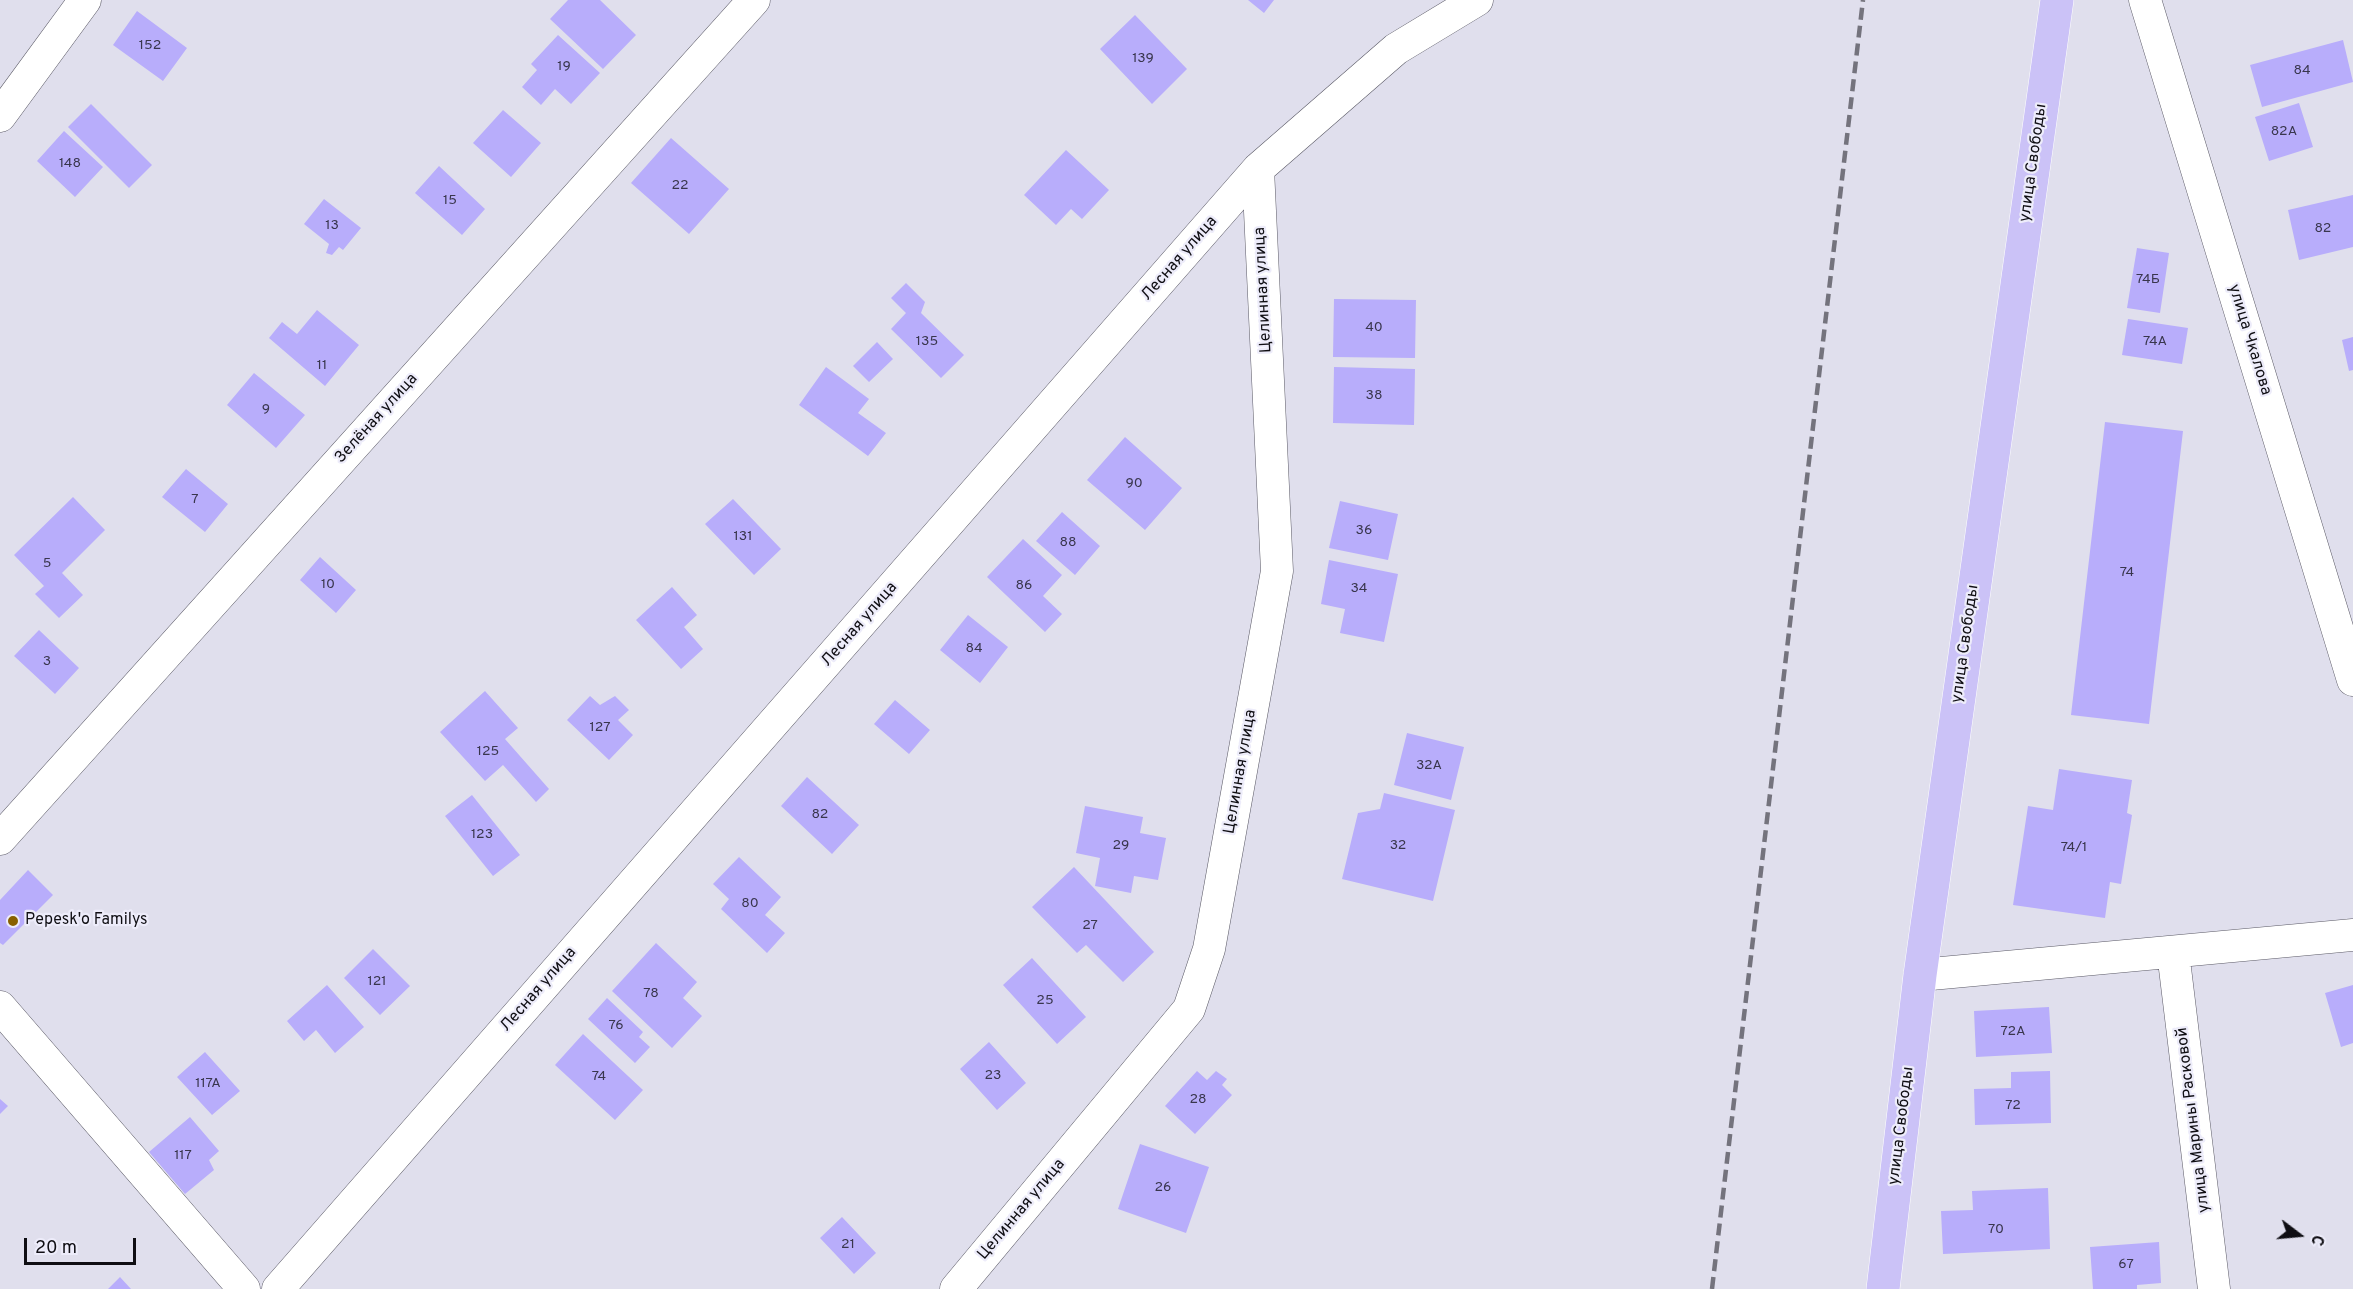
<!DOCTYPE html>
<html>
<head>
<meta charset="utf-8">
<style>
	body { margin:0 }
	#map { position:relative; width:2353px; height:1289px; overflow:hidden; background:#e0dfed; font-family:Overpass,sans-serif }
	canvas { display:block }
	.north { position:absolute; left:2269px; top:1205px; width:60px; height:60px; -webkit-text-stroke:4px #edecfa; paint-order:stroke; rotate:106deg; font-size:16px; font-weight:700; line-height:24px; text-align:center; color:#0f0e13 }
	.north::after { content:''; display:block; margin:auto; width:21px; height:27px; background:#0f0e13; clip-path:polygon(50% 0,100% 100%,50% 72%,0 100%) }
	.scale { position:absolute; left:24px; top:1238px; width:112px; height:27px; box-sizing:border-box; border:3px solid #0f0e13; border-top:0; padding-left:8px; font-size:18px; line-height:21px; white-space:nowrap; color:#0f0e13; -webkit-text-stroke:4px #edecfa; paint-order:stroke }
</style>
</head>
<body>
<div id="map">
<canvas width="2353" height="1289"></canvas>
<div class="north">С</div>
<div class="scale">20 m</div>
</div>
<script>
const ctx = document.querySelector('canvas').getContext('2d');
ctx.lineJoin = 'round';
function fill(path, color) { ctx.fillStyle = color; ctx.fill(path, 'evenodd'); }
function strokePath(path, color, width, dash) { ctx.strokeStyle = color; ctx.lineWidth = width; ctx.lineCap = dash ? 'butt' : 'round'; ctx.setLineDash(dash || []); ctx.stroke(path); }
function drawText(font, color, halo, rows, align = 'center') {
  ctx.font = font + ' Overpass,sans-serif'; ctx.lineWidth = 4.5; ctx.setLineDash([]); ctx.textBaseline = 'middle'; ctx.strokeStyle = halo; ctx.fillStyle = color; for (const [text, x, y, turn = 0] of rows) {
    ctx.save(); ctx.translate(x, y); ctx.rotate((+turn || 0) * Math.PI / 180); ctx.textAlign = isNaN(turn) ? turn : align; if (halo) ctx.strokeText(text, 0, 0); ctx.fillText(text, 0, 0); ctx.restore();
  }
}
fill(new Path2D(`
	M568,0H600L636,35L603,69L550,19Z
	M1248,0H1274L1264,13Z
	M137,11L187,48L163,81L113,45Z
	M1135,15L1187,69L1152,104L1100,49Z
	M558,35L600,73L571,104L555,89L541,105L522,87L537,70L531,64Z
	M2343,40L2353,82L2262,107L2250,65Z
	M2299,103L2313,147L2269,161L2255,117Z
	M91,104L152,165L129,188L68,127Z
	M503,110L541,143L511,177L473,143Z
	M64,131L103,167L75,197L37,161Z
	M671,138L729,189L689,234L631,183Z
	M1066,150L1109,190L1082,219L1071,209L1056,225L1024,195Z
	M439,166L485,209L462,235L415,193Z
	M2353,195V247L2299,260L2288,210Z
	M324,199L361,228L343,250L339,247L332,255L326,253L329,244L304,224Z
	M2137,248L2169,253L2160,313L2127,308Z
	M906,283L925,302L921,313L964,355L941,378L891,329L906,313L891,298Z
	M1334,299L1416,300L1415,358L1333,357Z
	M317,310L359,345L325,386L269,338L282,322L297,334Z
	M2128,319L2188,328L2182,364L2122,355Z
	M2353,337V370L2349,371L2342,340Z
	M877,342L893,359L869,382L853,366Z
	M826,367L869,399L858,413L886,433L868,456L799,405Z
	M1334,367L1415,369L1414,425L1333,423Z
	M254,373L305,415L276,448L227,405Z
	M2105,422L2183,431L2149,724L2071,715Z
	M1125,437L1182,488L1145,530L1087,480Z
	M186,469L228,504L205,532L162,497Z
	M73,497L105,530L62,573L83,595L59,618L35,594L44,586L14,555Z
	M733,499L781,549L754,575L705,524Z
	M1340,501L1398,514L1388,560L1329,548Z
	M1062,512L1100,546L1075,575L1036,541Z
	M1023,539L1062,575L1043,596L1062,614L1045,632L987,577Z
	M320,557L356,590L336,613L300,580Z
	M1329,560L1398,574L1384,642L1340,633L1345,609L1321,604Z
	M672,587L697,615L684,627L703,649L681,669L636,620Z
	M968,615L1008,647L980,683L940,650Z
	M39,630L79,668L55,694L14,656Z
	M485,691L518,728L505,739L549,789L536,802L503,765L485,781L440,732Z
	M590,696L600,705L615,696L629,710L618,720L633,735L609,760L567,720Z
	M895,700L930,730L909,754L874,724Z
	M1407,733L1464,747L1451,800L1394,785Z
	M2059,769L2132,780L2127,813L2132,815L2121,884L2110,882L2105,918L2013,905L2028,806L2053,810Z
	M807,777L859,825L832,854L781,806Z
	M1384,793L1455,810L1433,901L1342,879L1358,813L1380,809Z
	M472,795L520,855L493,876L445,816Z
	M1085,806L1143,817L1140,833L1166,838L1158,880L1134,876L1131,893L1095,886L1100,858L1076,853Z
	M739,857L781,897L765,915L785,933L767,953L721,909L729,899L713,884Z
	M1074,867L1154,952L1123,982L1086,945L1077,953L1032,907Z
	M28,870L53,895L3,945L0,943V900Z
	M656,943L697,982L683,998L702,1016L672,1048L612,991Z
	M373,949L410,986L380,1015L344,978Z
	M1032,958L1086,1017L1057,1044L1003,985Z
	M327,985L364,1027L335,1053L316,1030L304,1041L287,1021Z
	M2353,985V1043L2341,1047L2325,993Z
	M607,998L643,1032L639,1037L650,1047L635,1063L588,1019Z
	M2049,1007L2052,1053L1976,1057L1974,1011Z
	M583,1034L643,1090L615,1120L555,1065Z
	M989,1042L1026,1083L997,1110L960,1069Z
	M205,1052L240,1091L212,1115L177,1077Z
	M1197,1071L1207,1080L1216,1071L1227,1079L1222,1085L1232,1095L1195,1134L1165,1106Z
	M2050,1071L2051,1123L1975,1125L1974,1089L2011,1088V1072Z
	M0,1099L8,1106L0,1114Z
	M190,1117L219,1151L209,1160L214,1170L185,1194L149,1152Z
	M1140,1144L1209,1167L1186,1233L1118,1209Z
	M2048,1188L2050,1249L1943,1254L1941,1211L1973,1210L1972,1191Z
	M842,1217L876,1253L854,1274L820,1238Z
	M2159,1242L2161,1283L2137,1285V1289H2093L2090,1247Z
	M120,1277L131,1289H108Z`), '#b8adfb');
const minor = new Path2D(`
	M2145,0L2353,680
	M0,116L85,0
	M0,839L754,0
	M2173,952L2214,1289
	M1920,975L2353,935
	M0,1007L244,1289
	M278,1289L1258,169L1396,49L1477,0
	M956,1289L1189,1009L1209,949L1277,571L1258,169`);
const primary = new Path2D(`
	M1883,1289L1920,975L2057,0`);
strokePath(minor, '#5b5a66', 33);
strokePath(primary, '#fff', 34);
strokePath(minor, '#fff', 32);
strokePath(primary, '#cbc2f7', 33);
strokePath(new Path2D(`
	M1712,1289L1863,0`), '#74737d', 4.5, [12, 6]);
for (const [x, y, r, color] of [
	[13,921,6,"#886000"]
]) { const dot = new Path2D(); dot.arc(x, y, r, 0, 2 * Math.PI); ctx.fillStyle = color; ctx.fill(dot); strokePath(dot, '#edecfa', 2); }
drawText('14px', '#39364d', null, [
	["152",150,46],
	["139",1143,59],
	["19",564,67],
	["84",2302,71],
	["82А",2284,132],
	["148",70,164],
	["22",680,186],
	["15",450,201],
	["13",332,226],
	["82",2323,229],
	["74Б",2148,280],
	["40",1374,328],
	["135",927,342],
	["74А",2155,342],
	["11",322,366],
	["38",1374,396],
	["9",266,410],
	["90",1134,484],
	["7",195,500],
	["36",1364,531],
	["131",743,537],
	["88",1068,543],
	["5",47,564],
	["74",2127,573],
	["10",328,585],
	["86",1024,586],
	["34",1359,589],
	["84",974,649],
	["3",47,662],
	["127",600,728],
	["125",488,752],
	["32А",1429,766],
	["82",820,815],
	["123",482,835],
	["29",1121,846],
	["32",1398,846],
	["74/1",2074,848],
	["80",750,904],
	["27",1090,926],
	["121",377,982],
	["78",651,994],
	["25",1045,1001],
	["76",616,1026],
	["72А",2013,1032],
	["23",993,1076],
	["74",599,1077],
	["117А",208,1084],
	["28",1198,1100],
	["72",2013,1106],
	["117",183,1156],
	["26",1163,1188],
	["70",1996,1230],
	["21",848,1245],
	["67",2126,1265]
]);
drawText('16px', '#0f0e13', '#edecfa', [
	["улица Свободы",2034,163,-82],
	["Лесная улица",1180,259,-49],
	["Целинная улица",1264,290,-93],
	["улица Чкалова",2249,340,73],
	["Зелёная улица",377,419,-48],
	["Лесная улица",860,625,-49],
	["улица Свободы",1966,644,-82],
	["Целинная улица",1241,772,-80],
	["Лесная улица",539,990,-49],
	["улица Марины Расковой",2194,1120,-97],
	["улица Свободы",1902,1126,-83],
	["Целинная улица",1022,1210,-50]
]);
drawText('16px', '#0f0e13', '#edecfa', [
	["Pepesk'o Familys",25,921]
], 'left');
</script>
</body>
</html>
